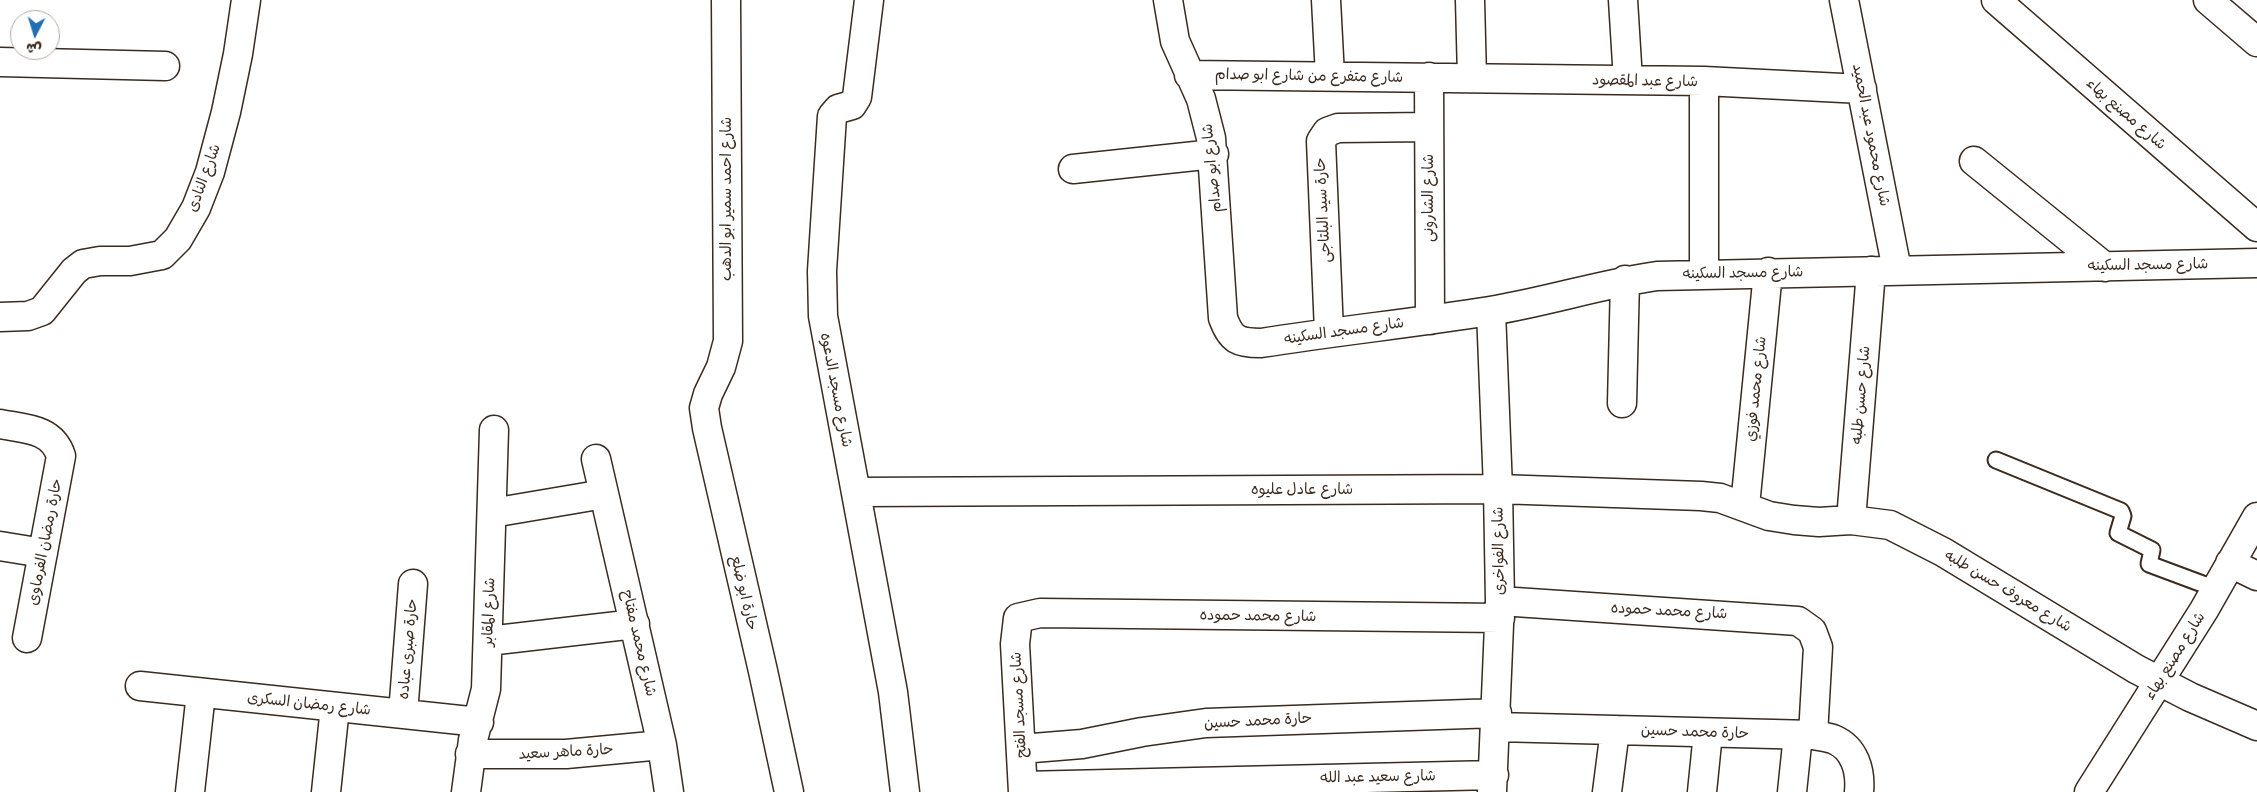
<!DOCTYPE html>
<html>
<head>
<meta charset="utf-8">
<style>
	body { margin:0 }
	#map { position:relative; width:2257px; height:792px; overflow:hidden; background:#fff; font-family:Delius,"Playpen Sans Arabic",sans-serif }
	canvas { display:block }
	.north { position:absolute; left:10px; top:10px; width:50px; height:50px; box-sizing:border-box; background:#fff; border:1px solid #b1aaa5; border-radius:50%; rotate:185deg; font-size:14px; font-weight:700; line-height:20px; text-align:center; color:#3b2a1e }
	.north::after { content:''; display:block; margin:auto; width:18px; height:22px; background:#1f6fb2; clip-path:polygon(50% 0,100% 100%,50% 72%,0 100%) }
</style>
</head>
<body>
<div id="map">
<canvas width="2257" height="792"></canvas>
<div class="north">ش</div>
</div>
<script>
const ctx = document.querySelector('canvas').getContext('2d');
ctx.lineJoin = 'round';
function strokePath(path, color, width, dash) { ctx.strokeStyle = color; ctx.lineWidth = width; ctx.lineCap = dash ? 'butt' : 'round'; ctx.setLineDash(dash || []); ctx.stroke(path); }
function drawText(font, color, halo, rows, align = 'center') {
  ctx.font = font + ' Delius,"Playpen Sans Arabic",sans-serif'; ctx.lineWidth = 5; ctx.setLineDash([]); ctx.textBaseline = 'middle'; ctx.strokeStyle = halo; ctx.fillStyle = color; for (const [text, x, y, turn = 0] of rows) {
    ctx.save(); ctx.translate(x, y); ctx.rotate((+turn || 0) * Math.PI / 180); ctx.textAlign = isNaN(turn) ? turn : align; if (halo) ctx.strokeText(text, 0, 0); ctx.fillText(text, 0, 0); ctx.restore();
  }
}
const lane = new Path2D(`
	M1996,460L2121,511L2123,516L2118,533L2152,550L2149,564L2216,589`);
const street = new Path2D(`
	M726,0L728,341L721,367L708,394L704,408L707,428L763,671L789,792
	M869,0L857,97L852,105L838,109L832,116L822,271L823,316L893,692L905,792
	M1168,0L1175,41L1201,99L1211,138L1223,318C1231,340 1238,343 1261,343C1337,331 1414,323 1490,311C1546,302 1601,284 1657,276L2257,263
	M1326,0L1330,76
	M1470,0L1472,78
	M1623,0L1628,80
	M1844,0L1897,270
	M1996,0L2257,227
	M2208,0L2257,42
	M0,62L165,66
	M1189,75L1704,81L1862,89
	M1429,77L1430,320
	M1974,161L2105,267
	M1073,169L1214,154
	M1704,273V81
	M1491,311L1498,489L1500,601L1492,792
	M0,317L28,316L42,311L74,271L83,264L100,261H130L162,255L178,239L196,208L210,172L226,112L238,54L246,0
	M1329,332L1321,141L1327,132L1338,128L1429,127
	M1622,403L1625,280
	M0,424C25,429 52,428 61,456L27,638
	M596,459L662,745L669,792
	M857,492L1498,489L1701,496L1720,498L1769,516L1794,520L1819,522L1851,520L1890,525L1943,552L2136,669L2190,697L2257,726
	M1745,506L1768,272
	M492,513L604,494
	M1851,520L1871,271
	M0,546L43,553
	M2230,563L2257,576
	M1500,601L1798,621L1812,631L1818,647L1813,735
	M488,641L635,624
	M140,686L479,722
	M403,714L413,584
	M1496,727L1813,735C1819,736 1827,737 1833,739C1855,748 1861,771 1859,792
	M1021,749L1082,744L1142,732L1206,723L1497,713
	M470,754H566L662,745
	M1023,786L1494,775
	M190,792L201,693
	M326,792L335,707
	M466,792L473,740L486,689L494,430
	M1023,792L1015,644L1018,618L1040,613L1500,618
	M1607,792L1615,730
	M1702,792L1708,733
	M1792,792L1798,735
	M2089,792L2204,610L2257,517`);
strokePath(lane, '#3b2a1e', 19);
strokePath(street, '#3b2a1e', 31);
strokePath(lane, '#fff', 15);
strokePath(street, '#fff', 28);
drawText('15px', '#3b2a1e', '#fff', [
	["شارع متفرع من شارع ابو صدام",1309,76,1],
	["شارع عبد المقصود",1645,81,1],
	["شارع مصنع بهاء",2126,114,41],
	["شارع محمود عبد الحميد",1871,135,79],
	["شارع ابو صدام",1212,168,-96],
	["شارع النادى",204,178,-70],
	["شارع الشارونى",1429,198,-90],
	["شارع احمد سمير ابو الدهب",727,199,-90],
	["حارة سيد البلتاجى",1323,210,-93],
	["شارع مسجد السكينه",2148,265,-1],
	["شارع مسجد السكينه",1743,273,-1],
	["شارع مسجد السكينه",1344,331,-8],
	["شارع محمد فوزي",1756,389,-84],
	["شارع مسجد الدعوه",836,390,79],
	["شارع حسن طلبه",1861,395,-85],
	["شارع عادل عليوه",1302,490],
	["حارة رمضان الفرماوى",45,542,-79],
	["شارع الفواخرى",1499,551,-91],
	["شارع معروف حسن طلبه",2008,591,31],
	["حارة ابو ضلع",744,593,77],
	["شارع محمد حموده",1669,611,3],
	["شارع المقابر",489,612,-88],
	["شارع محمد حموده",1258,616,1],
	["شارع محمد مفتاح",639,643,77],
	["حارة صبرى عباده",408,649,-85],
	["شارع مصنع بهاء",2175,656,-58],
	["شارع رمضان السكرى",309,704,6],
	["شارع مسجد الفتح",1019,705,-93],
	["حارة محمد حسين",1258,721,-3],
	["حارة محمد حسين",1695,732,2],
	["حارة ماهر سعيد",566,752,-3],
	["شارع سعيد عبد الله",1378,777,-1]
]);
</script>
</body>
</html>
